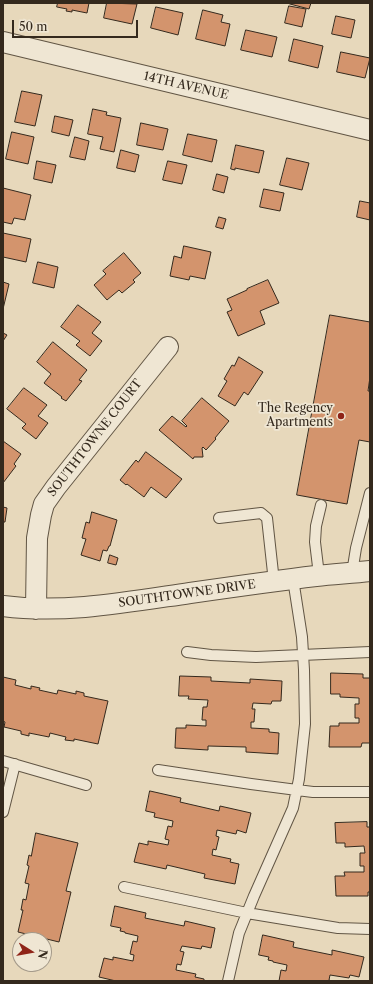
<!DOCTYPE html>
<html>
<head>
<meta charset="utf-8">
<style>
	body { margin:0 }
	#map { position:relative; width:373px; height:984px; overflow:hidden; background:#e7d8bb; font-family:"Libre Caslon Text",serif }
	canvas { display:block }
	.frame { position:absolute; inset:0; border:4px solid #34291d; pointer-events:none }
	.north { position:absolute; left:12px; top:932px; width:40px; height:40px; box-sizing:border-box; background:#efe6d3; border:1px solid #a49a8a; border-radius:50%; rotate:101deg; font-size:11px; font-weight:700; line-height:16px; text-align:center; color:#34291d }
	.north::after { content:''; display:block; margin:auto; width:14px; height:18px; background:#8f2418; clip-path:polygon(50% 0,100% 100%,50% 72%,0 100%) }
	.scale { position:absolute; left:12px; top:20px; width:126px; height:18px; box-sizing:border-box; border:2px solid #34291d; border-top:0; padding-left:5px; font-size:12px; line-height:14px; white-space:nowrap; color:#34291d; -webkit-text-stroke:3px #efe6d3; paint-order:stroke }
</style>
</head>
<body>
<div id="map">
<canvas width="373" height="984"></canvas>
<div class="frame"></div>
<div class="north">N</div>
<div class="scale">50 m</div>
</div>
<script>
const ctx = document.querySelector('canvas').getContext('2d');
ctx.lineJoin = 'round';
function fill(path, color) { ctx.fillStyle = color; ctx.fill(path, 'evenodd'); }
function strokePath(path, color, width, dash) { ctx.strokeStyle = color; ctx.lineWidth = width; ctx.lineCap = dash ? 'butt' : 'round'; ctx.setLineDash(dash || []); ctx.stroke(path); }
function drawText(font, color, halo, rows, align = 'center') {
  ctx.font = font + ' "Libre Caslon Text",serif'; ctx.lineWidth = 3.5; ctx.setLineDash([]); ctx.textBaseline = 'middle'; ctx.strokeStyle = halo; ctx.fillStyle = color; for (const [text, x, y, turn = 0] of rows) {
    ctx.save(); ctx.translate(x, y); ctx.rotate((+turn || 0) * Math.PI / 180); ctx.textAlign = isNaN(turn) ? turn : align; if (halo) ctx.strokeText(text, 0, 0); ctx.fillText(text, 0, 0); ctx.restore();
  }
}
const building = new Path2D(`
	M58,3H89L87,13L72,10V12L66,11L67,9L57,7Z
	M107,3L137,4L132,24L104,18Z
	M291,3H311L309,9L290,4Z
	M289,6L306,9L302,27L285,23Z
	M156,7L183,13L178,35L151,28Z
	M203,10L223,15L221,22L230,24L225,46L196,39Z
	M336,16L355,20L351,38L332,34Z
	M246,30L277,37L272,57L241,50Z
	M294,39L323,46L318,68L289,61Z
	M341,52L370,58L365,78L337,72Z
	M22,91L42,95L35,126L15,122Z
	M93,109L107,112L106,115L121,118L114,152L100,149L103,137L88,134Z
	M55,116L73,120L69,136L52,132Z
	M141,123L168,129L163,150L137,145Z
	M12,132L34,137L28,164L6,159Z
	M188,134L217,140L212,162L183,155Z
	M75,137L89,141L85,160L70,157Z
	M236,145L264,151L259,173L235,168V170L231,169Z
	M121,150L139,155L135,172L117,168Z
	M287,158L309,163L302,190L280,185Z
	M37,161L56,165L52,183L34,179Z
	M168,161L187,165L182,184L163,180Z
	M217,174L228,177L224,193L213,190Z
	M3,188L31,195L25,220L14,218L12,224L3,222Z
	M264,189L284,193L280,211L260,207Z
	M360,201L370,203V220L357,217Z
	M219,217L226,219L223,229L216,227Z
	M3,233L31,239L26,262L3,257Z
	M184,246L211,252L205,279L190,276L189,280L170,276L174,256L181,258Z
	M124,253L141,273L133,280L135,282L122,293L119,290L107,300L94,285L106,274L103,271Z
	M38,262L58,267L54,288L33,283Z
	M268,280L279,303L260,311L265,324L238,336L227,312L232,310L227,299L247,290V289Z
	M3,282L9,284L3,309Z
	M78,305L101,322L92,333L102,341L90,356L76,345L80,341L61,327Z
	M330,315L370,322V377L368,391H370V442L359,440L347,504L297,495Z
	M3,333L7,335L3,341Z
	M53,342L87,370L79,380L82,381L66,401L61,398L62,397L44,383L51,374L37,362Z
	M239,357L263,372L248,395L244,392L235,406L218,396L227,381L224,379L232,365L234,366Z
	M24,388L47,405L38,416L48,423L36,439L22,428L26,424L7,409Z
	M202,398L229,421L215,438L216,439L206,450L203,447L202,448L203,457H194L193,459L159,430L172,416L186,427L187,426L182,421Z
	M3,441L21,454L14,464L16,466L3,483Z
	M146,452L182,479L166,498L151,487L144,497L127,484L126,485L120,480L136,460L138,462Z
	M3,507L7,508L5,522H3Z
	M92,512L117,520L110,546H109L107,551L103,550L100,561L81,555L86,539L82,538L86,522L89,523Z
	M110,555L118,558L116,565L108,563Z
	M331,673L363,674V678H370V743H362L361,747H329L330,726H339V723H359V718H355V704H359V698L340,697V694H331Z
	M180,676L211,677V681L250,683V679L282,681L281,701H272L271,704L253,703L252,709H255L254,722H251V728L269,729V732L279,733L278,754L246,752V747L208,746V750L175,748L176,728H186V725L206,726V720H202L203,707H207L208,700L188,699L189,696H179Z
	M3,677L16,680L15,685L31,689V686L40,688L39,690L57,694L58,690L76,694V691L84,693V696L108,701L98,744L74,739V741L65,740L66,737L50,733L49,737L29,733V736L21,734V731L4,727L5,722L3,721Z
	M150,791L181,798L180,802L219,811L220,806L251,813L246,833L237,830L236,834L217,830L216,836L219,837L216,850L213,849L212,855L231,859L230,862L239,864L235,884L204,878L205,874L167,865L166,869L134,862L139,843L148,845V841L168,845L169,840L165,839L168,826L172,827L173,821L154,817L155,813L146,811Z
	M367,822V827H370V892H368V896H336L335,876H345L344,872H364V866H360V853H365L364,846L345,847V843H336L335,823Z
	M36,833L78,843L66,891L71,892L59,942L18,932L23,910H21L23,899L26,900L29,884L25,883L29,866L27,865L29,855L31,856Z
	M115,906L146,913L145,918L184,926L185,921L215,928L211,948L202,946L201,949L182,946L180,951L184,952L181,965L177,964L176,970L196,974L195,977L204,979V981H116L99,977L104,958L113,960V957L133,961L134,955L130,954L133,941L137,942L138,936L125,933V932L120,931L121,928L111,926Z
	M263,935L294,942L293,947L332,955V950L364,957L359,977L350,975L349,978L330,975L329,980L332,981H279L281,970L286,971L287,965L273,962V961L268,960L269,957L259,955Z`);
fill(building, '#d3946d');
strokePath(building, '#34291d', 1);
const lane = new Path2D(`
	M219,518L261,513L267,518L274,582
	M352,573L356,548L370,493
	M319,575L315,542L316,526L321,505
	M187,652L211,655L256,657L370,652
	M3,761L86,785
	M158,770L251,784L297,790L313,792H370
	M3,812L15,764
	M124,887L247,913L338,928L370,929
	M228,981L239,933L254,896L293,808L299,779L305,724L304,670L302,637L293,579`);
const street = new Path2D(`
	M3,42L370,130
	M3,606C65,614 128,602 190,593C232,587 274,581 316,576C334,574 352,573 370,571
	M36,609L37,538L41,515L44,504L56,487L168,347`);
strokePath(lane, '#615544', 12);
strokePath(street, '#615544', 22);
strokePath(lane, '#efe6d3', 10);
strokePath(street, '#efe6d3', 20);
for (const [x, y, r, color] of [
	[341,416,4,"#8f2418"]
]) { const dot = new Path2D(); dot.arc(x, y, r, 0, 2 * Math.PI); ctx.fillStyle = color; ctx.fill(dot); strokePath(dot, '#efe6d3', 1.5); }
drawText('12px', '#34291d', '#efe6d3', [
	["14TH AVENUE",186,86,13],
	["SOUTHTOWNE COURT",95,438,-52],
	["SOUTHTOWNE DRIVE",187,594,-8]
]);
drawText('12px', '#34291d', '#efe6d3', [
	["The Regency",333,409],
	["Apartments",333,423]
], 'right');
</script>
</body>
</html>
